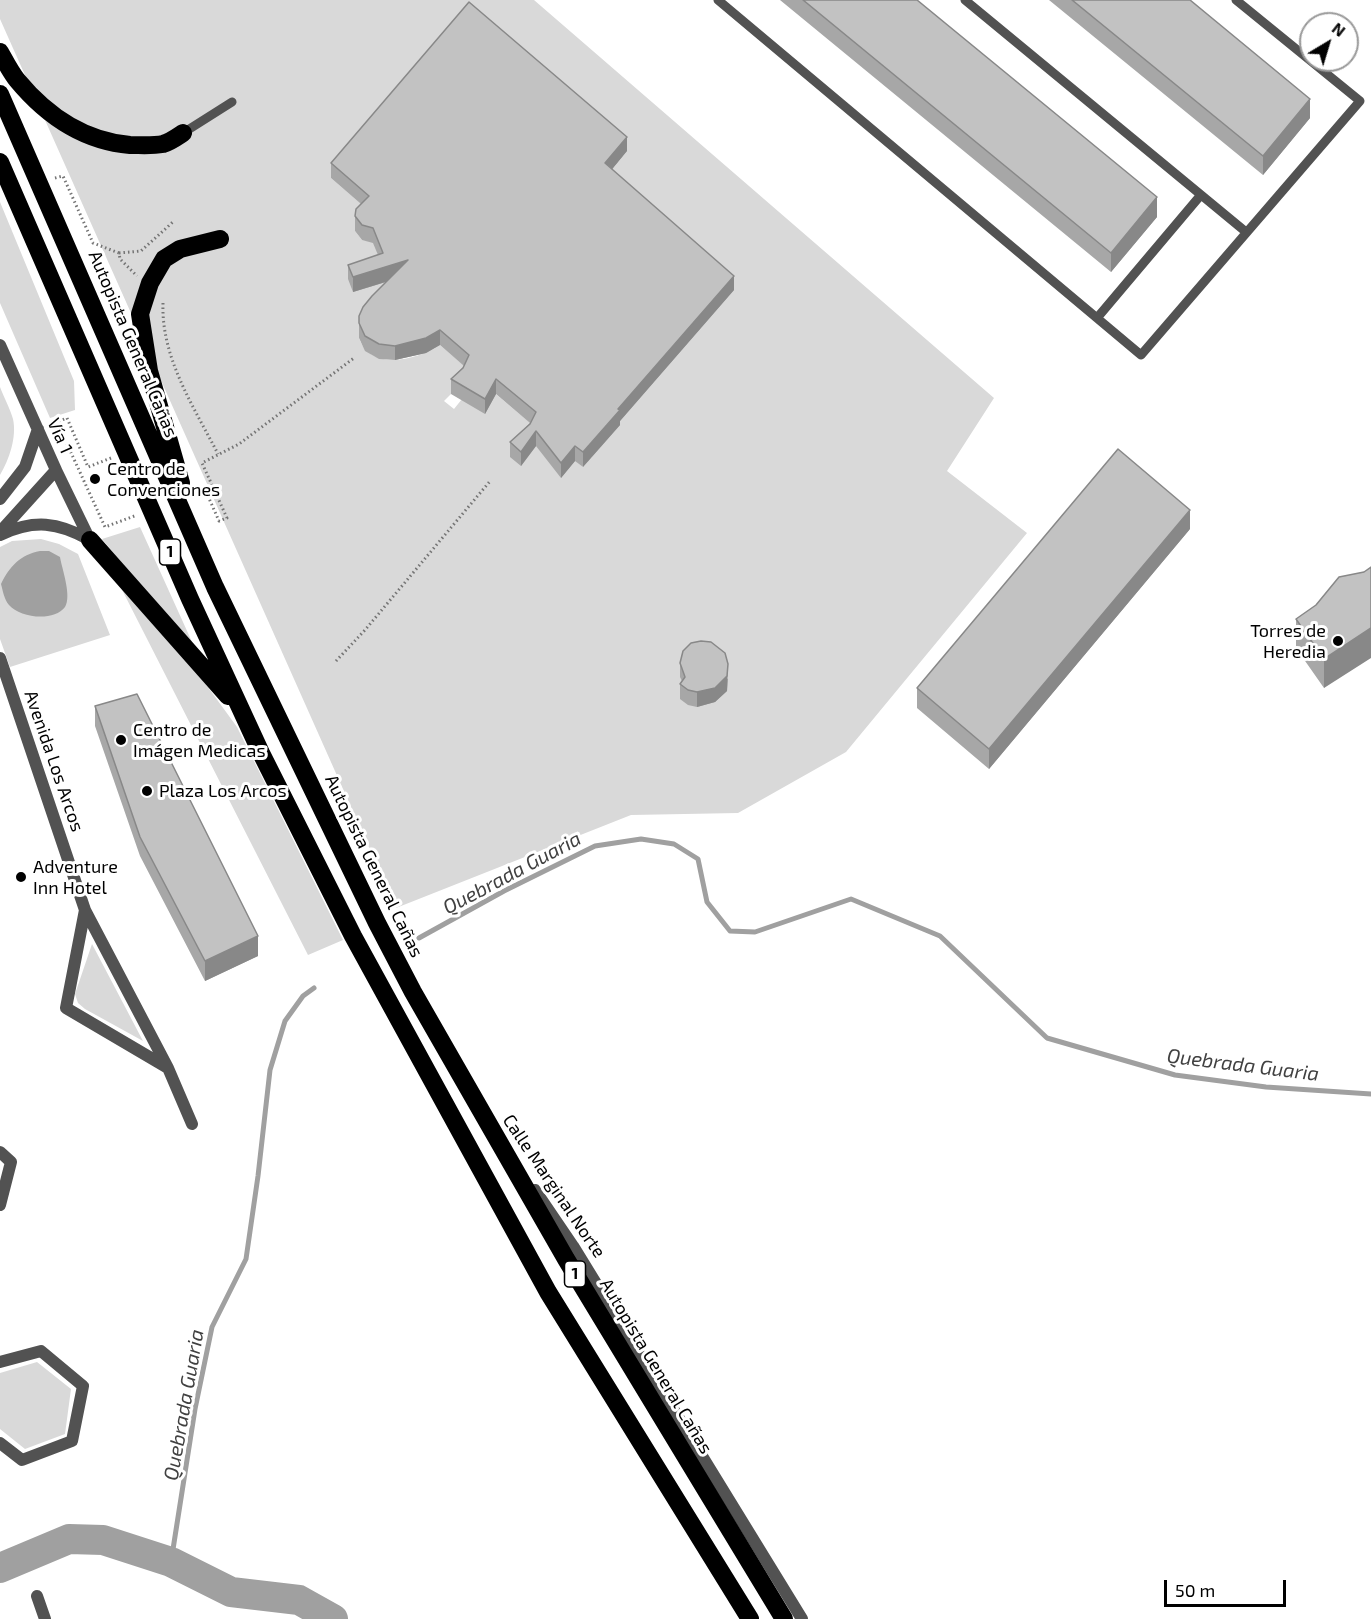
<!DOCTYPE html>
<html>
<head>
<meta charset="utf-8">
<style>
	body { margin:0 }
	#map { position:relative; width:1371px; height:1619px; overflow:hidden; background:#fff; font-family:"Exo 2",sans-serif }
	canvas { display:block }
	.north { position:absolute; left:1299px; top:12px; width:60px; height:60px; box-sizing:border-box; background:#fff; border:2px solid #999; border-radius:50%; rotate:38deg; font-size:16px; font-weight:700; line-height:24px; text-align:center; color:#000 }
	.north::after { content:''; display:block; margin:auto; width:21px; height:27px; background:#000; clip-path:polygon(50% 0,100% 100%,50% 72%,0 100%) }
	.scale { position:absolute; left:1164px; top:1580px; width:122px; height:27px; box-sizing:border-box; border:3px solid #000; border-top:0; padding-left:8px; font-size:18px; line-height:21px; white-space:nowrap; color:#000; -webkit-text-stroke:4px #fff; paint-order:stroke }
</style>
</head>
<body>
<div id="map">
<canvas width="1371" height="1619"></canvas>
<div class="north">N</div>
<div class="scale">50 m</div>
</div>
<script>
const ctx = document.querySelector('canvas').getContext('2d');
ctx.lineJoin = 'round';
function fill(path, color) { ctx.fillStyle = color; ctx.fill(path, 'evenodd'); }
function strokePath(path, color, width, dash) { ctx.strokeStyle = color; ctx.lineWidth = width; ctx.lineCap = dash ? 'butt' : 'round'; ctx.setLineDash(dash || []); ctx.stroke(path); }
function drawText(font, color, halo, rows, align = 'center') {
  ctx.font = font + ' "Exo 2",sans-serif'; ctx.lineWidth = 6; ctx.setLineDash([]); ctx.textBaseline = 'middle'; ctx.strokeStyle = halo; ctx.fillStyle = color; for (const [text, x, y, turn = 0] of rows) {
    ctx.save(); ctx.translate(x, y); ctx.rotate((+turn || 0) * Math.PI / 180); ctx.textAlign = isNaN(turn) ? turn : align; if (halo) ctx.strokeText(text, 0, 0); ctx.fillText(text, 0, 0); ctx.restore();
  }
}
fill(new Path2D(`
	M0,0H534L994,398L947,471L1027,533L846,752L738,813L631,815L396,908L0,19ZM627,151L605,178L619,425L583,467L545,435L536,445L535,427L478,379L454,409L444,401L463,382L469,370L440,345C416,360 371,372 359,338L390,280L373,241L362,240L355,231L356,224L374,215L331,178Z
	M0,202L74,381L75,410L50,418L0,303Z
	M0,387C4,398 10,408 13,419C17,437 9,460 0,475Z
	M140,527L197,653L102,539Z
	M41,539L59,544L78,554L110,635L10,667L0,639V547L12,541Z
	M115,576L202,679L237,727L343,940L308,955Z
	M92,944L143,1041L85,1009L78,1003L75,994Z
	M37,1362L71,1389L65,1434L25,1449L0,1429V1373Z`), '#d9d9d9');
fill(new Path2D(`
	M40,551H49L60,557C62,569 72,596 65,607C54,622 20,618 9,605C4,599 3,591 1,584C10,566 20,555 40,551Z`), '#a0a0a0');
strokePath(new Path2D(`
	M419,938L504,891L595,846L641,839L674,844L698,859L707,902L730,931L755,932L851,899L940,936L1047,1038L1175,1075L1266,1087L1371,1094
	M171,1562L195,1409L212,1327L246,1259L258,1176L270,1070L285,1021L303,996L314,988`), '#a0a0a0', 5);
strokePath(new Path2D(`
	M0,1568L69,1539L103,1540L171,1562L231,1592L299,1600L333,1619`), '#a0a0a0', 30);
strokePath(new Path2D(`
	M55,178L63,176L93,243L119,253L120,259L137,276
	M119,253L141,251L174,221
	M163,303C161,358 194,407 218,454
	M111,458L88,467L67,418L57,422L105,527L137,515
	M196,490L204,487L219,521L227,518L202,463L239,444L354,358
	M336,661L365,630L491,480`), '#747474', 3, [1.5, 3]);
strokePath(new Path2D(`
	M718,0L1141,355L1360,101L1236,0
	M965,0L1246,232
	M183,133L232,102
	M1097,318L1200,196`), '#525252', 9);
strokePath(new Path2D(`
	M0,345L56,470L90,540
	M0,499L25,467L38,429
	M0,532L56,470
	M0,535C34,519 58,522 90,540
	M0,658L85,910L168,1068L192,1124
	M85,910L66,1008L168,1068
	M0,1152L11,1162L0,1205
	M535,1190L573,1246L802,1619
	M0,1362L41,1351L83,1386L72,1441L22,1460L0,1443
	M37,1596L45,1619`), '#525252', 12);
strokePath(new Path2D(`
	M0,52C5,61 10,71 17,80C46,115 83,141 130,145C141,145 152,146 163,144C170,142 177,137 183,133
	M0,94L215,587L377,923L413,992L566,1259L784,1619
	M0,162L190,599L261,753L353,936L548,1292L750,1619
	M181,483L149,371L140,314L150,283L164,259L180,249L220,239
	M90,540L228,696`), '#000', 18);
fill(new Path2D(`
	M780,0H917L1157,217L1111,272Z
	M1049,0H1190L1310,118L1263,175Z
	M627,151L612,169L734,290L620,421V425L583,467L575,461L561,478L536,446L521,466L510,457V442L530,423L496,394L485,414L451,394V379L464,366L440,345L426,353L395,360L379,359L365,351L359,338V316L386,282L353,292L348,279V265L378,255L373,243L362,240L355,231V216L361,204L331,178V163Z
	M1190,529L989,769L917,708V688Z
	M1364,572L1324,688L1296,648V619Z
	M680,663L728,679L727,691L715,702L697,707L688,705L680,699V684L682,681L680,677Z
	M95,706L258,956L205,981L140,856L95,726Z`), '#a7a7a7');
fill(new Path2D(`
	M1310,99V118L1263,175V156Z
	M627,137V151L605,178V163Z
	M1157,197V217L1111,272V253Z
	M408,260V275L353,292V277Z
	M734,276V290L620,421V425L583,467V452L618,409Z
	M440,330V345L426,353L395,360V346Z
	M496,379V394L485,414V399Z
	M536,431V446L521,466V452Z
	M575,446V461L561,478V463Z
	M1190,510V529L989,769V749Z
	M1371,628V658L1324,688V659Z
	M728,664L727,691L715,702L697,707V692Z
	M258,936V956L205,981V961Z`), '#888');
const building = new Path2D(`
	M803,0H917L1157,197L1111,253Z
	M1072,0H1190L1310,99L1263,156Z
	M469,2L627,137L605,163L734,276L618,409L620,410L583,452L575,446L561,463L536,431L521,452L510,442L530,424L536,412L496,379L485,399L451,379L463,368L469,355L440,330L426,338L395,346L379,344L365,336L359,323V316L363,307L372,296L408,260L353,277L348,265L383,253L373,228L362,225L355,216L356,209L369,196L331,163Z
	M1118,449L1190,510L989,749L917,688Z
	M1371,567V628L1324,659L1296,619L1316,605L1339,577L1364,572Z
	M701,641L711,642L725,653L728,664L727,676L715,688L697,692L688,690L680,684L685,677L680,663L683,651L691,643Z
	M137,694L258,936L205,961L140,837L95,706Z`);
fill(building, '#c2c2c2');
strokePath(building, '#888', 1.5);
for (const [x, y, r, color] of [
	[95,479,6,"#000"],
	[1338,641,6,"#000"],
	[121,740,6,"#000"],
	[147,791,6,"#000"],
	[21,877,6,"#000"]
]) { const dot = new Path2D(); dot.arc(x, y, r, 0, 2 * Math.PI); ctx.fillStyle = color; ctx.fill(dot); strokePath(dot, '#fff', 2); }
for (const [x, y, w] of [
	[170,552,21],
	[575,1274,21]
]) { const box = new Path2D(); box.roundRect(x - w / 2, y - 13, w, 26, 4.5); ctx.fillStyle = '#fff'; ctx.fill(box); strokePath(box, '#000', 1.5); }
drawText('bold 16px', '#000', null, [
	["1",170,552],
	["1",575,1274]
]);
drawText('18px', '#000', '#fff', [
	["Autopista General Cañas",133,344,67],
	["Vía 1",60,436,66],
	["Avenida Los Arcos",54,761,71],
	["Autopista General Cañas",374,866,64],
	["Calle Marginal Norte",554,1186,56],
	["Autopista General Cañas",656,1366,59]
]);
drawText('18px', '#000', '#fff', [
	["Centro de",107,469],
	["Convenciones",107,490],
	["Torres de",1326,631,"right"],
	["Heredia",1326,652,"right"],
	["Centro de",133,730],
	["Imágen Medicas",133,751],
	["Plaza Los Arcos",159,791],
	["Adventure",33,867],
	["Inn Hotel",33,888]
], 'left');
drawText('italic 20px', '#414141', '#fff', [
	["Quebrada Guaria",512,873,-28],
	["Quebrada Guaria",1243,1065,7],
	["Quebrada Guaria",184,1405,-80]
]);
</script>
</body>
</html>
